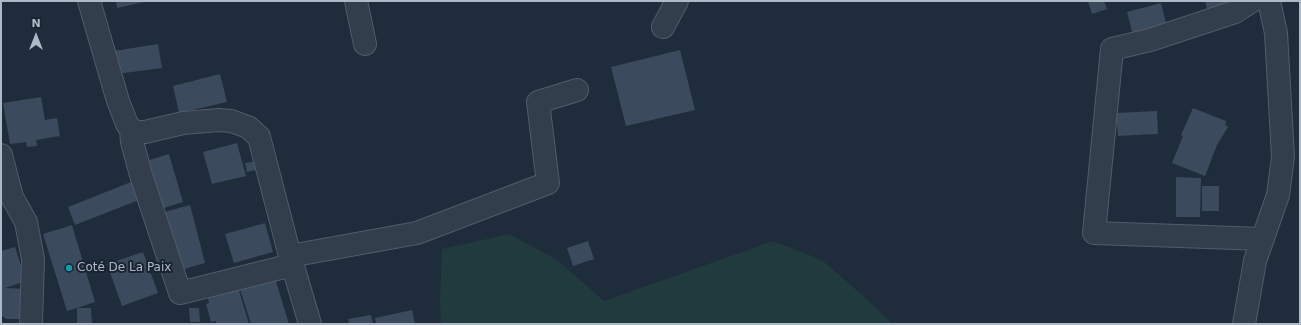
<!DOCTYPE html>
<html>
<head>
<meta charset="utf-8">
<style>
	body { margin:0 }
	#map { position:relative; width:1301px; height:325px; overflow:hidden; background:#1f2c3c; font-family:"DejaVu Sans",sans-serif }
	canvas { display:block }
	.frame { position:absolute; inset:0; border:2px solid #aeb9c8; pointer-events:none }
	.north { position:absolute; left:16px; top:16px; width:40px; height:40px; -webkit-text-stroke:3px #192331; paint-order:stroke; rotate:0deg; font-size:11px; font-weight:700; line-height:16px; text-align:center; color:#aeb9c8 }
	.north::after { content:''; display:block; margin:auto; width:14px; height:18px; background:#aeb9c8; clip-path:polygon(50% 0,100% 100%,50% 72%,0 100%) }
</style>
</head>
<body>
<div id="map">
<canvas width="1301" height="325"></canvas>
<div class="frame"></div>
<div class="north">N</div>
</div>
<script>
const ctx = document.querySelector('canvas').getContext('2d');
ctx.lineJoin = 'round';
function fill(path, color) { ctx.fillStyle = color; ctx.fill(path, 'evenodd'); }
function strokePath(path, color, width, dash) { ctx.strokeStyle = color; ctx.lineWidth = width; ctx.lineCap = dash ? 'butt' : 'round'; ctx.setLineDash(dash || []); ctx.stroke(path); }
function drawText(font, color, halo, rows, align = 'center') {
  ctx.font = font + ' "DejaVu Sans",sans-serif'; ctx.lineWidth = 4; ctx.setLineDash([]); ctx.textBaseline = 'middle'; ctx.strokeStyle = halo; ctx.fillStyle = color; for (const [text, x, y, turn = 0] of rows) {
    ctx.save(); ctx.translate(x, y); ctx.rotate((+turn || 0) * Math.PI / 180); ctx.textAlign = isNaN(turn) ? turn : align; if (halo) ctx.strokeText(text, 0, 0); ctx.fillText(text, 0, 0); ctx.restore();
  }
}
fill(new Path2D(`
	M509,234L556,259L604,301L773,241L822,260L871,303L893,324H441L440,300L442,249Z`), '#213a3d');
fill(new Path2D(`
	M116,1H144V2L117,8Z
	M1088,1H1104L1107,9L1092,14Z
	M1205,1H1250L1211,24Z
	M1161,3L1168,30L1134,39L1127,12Z
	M158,44L162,68L117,74L114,51Z
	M680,50L695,110L626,126L611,67Z
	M220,74L227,102L179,113L173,86Z
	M41,97L45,120L57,118L60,136L36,140L37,146L27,147L26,142L10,144L3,103Z
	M1193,108L1226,121L1225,125L1228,127L1217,145L1205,176L1172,163L1183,136L1181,135Z
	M1157,111L1158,134L1118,136L1116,113Z
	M237,143L246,176L212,184L203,152Z
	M169,154L183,202L161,209L146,161Z
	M257,161L259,169L247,172L245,163Z
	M1176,177L1201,178L1200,217H1176Z
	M131,182L139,200L75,225L68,207Z
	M1202,186H1219V211H1202Z
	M190,205L205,263L177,271L161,213Z
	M265,223L273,252L234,263L225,234Z
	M72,225L95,302L77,308H91L92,324H77V308L67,311L43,234Z
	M588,241L594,259L573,266L567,248Z
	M15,247L26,281L5,288L28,289L26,319H6L1,315V251Z
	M143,252L158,293L122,306L107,264Z
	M274,275L289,324H251L239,286Z
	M238,287L249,324H216V321L211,322L206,304L209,303L207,295Z
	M189,308H199L200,322H190Z
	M412,310L415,324H376L375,318Z
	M371,315L373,324H349L348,319Z`), '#3b4a5c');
const minor = new Path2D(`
	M89,1L118,101L127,124L131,129L136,132H145L183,123L219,120L231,121L248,127L259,137L290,256L310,324
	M356,1L365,44
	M1252,1L1235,12L1150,40L1112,49L1094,233L1263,239
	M663,27L677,1
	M131,129L132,142L141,175L180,293L292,265
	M1,155L12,197L26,222L33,259L31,324
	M290,256L417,233L548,183L538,102L577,90
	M1244,324L1255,261L1278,195L1283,157L1276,33L1269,1`);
strokePath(minor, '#515c6a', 24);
strokePath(minor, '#333e4c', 22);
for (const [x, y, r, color] of [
	[69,268,4,"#0f9aa8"]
]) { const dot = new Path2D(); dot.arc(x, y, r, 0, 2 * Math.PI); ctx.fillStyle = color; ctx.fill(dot); strokePath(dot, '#192331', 1.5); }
drawText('12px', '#aeb9c8', '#192331', [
	["Coté De La Paix",77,268]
], 'left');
</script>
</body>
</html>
